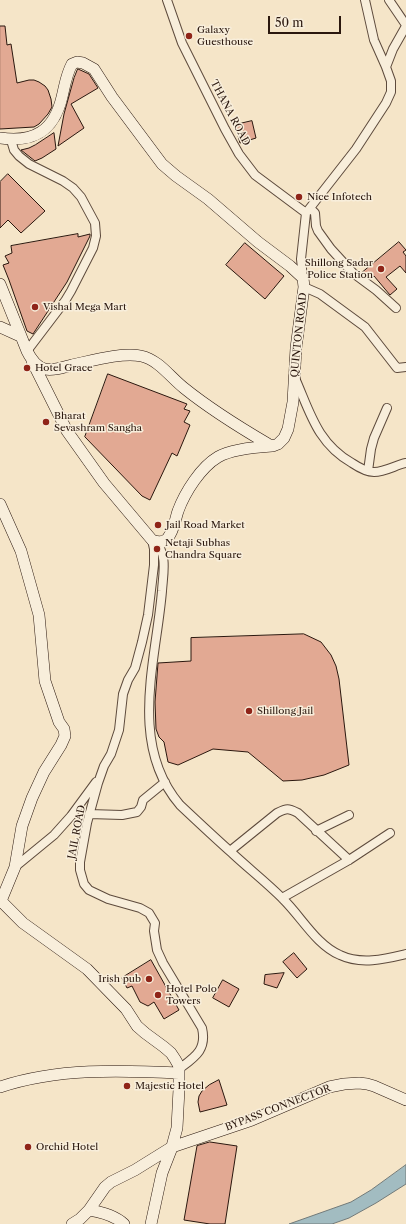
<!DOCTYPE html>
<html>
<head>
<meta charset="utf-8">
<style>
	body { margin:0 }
	#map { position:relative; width:406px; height:1224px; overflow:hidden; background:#f5e5c8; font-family:"Libre Caslon Text",serif }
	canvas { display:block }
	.scale { position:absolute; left:268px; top:16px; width:73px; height:18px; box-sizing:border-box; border:2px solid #2a170e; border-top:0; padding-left:5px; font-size:12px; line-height:14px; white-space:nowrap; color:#2a170e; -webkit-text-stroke:3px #f8eedb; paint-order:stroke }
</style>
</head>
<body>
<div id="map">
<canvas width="406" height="1224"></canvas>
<div class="scale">50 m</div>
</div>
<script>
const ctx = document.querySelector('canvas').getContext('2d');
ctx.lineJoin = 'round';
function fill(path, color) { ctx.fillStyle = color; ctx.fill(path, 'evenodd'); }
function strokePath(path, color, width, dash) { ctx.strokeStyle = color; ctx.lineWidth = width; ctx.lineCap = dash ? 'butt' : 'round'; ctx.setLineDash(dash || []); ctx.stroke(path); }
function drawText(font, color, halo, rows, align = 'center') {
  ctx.font = font + ' "Libre Caslon Text",serif'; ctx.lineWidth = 3; ctx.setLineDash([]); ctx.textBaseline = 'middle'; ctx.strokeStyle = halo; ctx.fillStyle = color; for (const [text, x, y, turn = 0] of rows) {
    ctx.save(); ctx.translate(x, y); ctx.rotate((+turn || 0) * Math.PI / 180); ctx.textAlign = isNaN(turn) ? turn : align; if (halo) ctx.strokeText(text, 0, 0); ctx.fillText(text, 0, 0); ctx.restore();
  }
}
const water = new Path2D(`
	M406,1165V1184L376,1203L349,1218L332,1224H289L351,1202L371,1190Z`);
fill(water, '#a2bcc1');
strokePath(water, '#727a79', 1);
const building = new Path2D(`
	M0,26H5L7,45L11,44L17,83L29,80H34L39,82L45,86L48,90L51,99L52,107L48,114L39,124L34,127L0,129Z
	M78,69L89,74L98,88L71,104L84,128L58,146L64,114L74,78Z
	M252,121L256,138L240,143L235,125Z
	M54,133L56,149L42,158L35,161L21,150L29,148L35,145Z
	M8,174L45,211L21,233L8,220L0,228V182Z
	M78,234V237L90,234V236L67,282L33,334L27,331L9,280L3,265L9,263L5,256L12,253L11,246Z
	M399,242L406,250L403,252L406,256V273L400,266L386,277L397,289L390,295L374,276L370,279L363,272Z
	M245,243L284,276L265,299L226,265Z
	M108,374L187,404L184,409L190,411L184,422L190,425L177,456L172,453L150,500L142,496L85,437Z
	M304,634L321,642L331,655L336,666L339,679L349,765L324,775L302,780L283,781L248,752L213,749L178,765L168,762L164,742L159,737L156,729L155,702L158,663L191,661V638Z
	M294,953L307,969L297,978L283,962Z
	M151,960L179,1010L164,1019L154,1002L148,1006L140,1002L132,986L127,988L122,978Z
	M284,973L277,988L264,984L265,975Z
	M223,980L239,989L229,1007L213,998Z
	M219,1080L227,1105L200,1112L198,1102L199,1096L202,1091L209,1085Z
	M210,1142L237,1146L225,1224H210L184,1220L197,1146Z`);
fill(building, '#e2a993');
strokePath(building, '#2a170e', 1);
const street = new Path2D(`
	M167,0L182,43L225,129L239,154L255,175L306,213
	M365,0L374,40L386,67
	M389,0L406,25
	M11,140L14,150L19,156L29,164L63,181L73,188L81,197L95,223L96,236L93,248L71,291L65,301L27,351
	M310,208L315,213L316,226L318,231L331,249L353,273L376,290L396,308
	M303,278L301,259L306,213L356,149L386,103L391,92V81L386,67L393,49L406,26
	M304,287L320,294L365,327L397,368L406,367
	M295,378C310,412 317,443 352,463C358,467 366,472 374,472C385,472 396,465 406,463
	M368,471L371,449L374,438L387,408
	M152,540L154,549V565L148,615L142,642L135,668L128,680L123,694L119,730L111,754L104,766L98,783L87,823L80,862V870L84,884L89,890L108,899L140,908L149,913L155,923L154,931L157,950L163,963L202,1028C207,1050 195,1057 179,1069
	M155,541C168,555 163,574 162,591C156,662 128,744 180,805C197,821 214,837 232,853C248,868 266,882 282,898C301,916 316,945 340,955C361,965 385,959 406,954
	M89,814L122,815L137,812L141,807L143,800L165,782
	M316,831L349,815
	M230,851L277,813C287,808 288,808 298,813L349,860
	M15,867L54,835L71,816L96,782
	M282,898L349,860L390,833`);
const secondary = new Path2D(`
	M0,138C34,143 54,131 62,97C65,85 66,75 72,64L77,62L83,63L94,69L112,97L162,164L176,176L208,199L258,242L290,266L303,278L304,287L296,348L293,402L288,429L284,438L278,444L273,446L268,444C239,427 210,409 184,388C170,377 159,360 141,356C122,352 91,361 72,365C64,367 54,371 45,369C36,367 31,359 27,351L0,284
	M0,327L20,336
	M32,361L67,431L104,483L152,540C157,542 163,543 167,539C174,531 175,520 178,511C185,492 201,467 218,457C232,449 256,447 272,446
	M0,504L21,551L39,615L45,681L59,722L64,729L65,736L61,745L44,772L32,798L22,826L15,867L1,901
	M0,900L23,923L87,969L126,1009L137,1026L145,1033L164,1047L171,1053L175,1059L179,1066V1073C120,1070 57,1068 0,1087
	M89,1210C102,1212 114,1215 124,1224
	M72,1224L80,1219L89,1210L105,1187L111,1182L135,1170L172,1147L252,1120L329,1087L344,1084L359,1083L367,1084L374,1086L406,1100
	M151,1224L162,1173L171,1150L177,1128L179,1089V1073`);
strokePath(street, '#5d4a3c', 10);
strokePath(secondary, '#2a170e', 12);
strokePath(street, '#f8eedb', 8);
strokePath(secondary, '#f8eedb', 11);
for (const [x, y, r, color] of [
	[189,36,4,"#8f2418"],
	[299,197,4,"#8f2418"],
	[381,269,4,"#8f2418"],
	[35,307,4,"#8f2418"],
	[27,368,4,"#8f2418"],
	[46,422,4,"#8f2418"],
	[158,525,4,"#8f2418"],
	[157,549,4,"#8f2418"],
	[249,711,4,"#8f2418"],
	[149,979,4,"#8f2418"],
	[158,995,4,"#8f2418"],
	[127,1086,4,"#8f2418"],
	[28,1147,4,"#8f2418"]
]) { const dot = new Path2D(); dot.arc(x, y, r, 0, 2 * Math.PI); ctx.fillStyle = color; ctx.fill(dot); strokePath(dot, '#f8eedb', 1.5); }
drawText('10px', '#2a170e', '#f8eedb', [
	["Galaxy",197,30],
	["Guesthouse",197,42],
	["Nice Infotech",307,197],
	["Shillong Sadar",373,263,"right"],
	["Police Station",373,275,"right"],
	["Vishal Mega Mart",43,307],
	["Hotel Grace",35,368],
	["Bharat",54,416],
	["Sevashram Sangha",54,428],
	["Jail Road Market",166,525],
	["Netaji Subhas",165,543],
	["Chandra Square",165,555],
	["Shillong Jail",257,711],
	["Irish pub",141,979,"right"],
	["Hotel Polo",166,989],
	["Towers",166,1001],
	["Majestic Hotel",135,1086],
	["Orchid Hotel",36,1147]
], 'left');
drawText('10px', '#2a170e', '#f8eedb', [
	["THANA ROAD",230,113,62],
	["QUINTON ROAD",299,335,-84],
	["JAIL ROAD",77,832,-79],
	["BYPASS CONNECTOR",278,1108,-21]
]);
</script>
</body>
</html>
